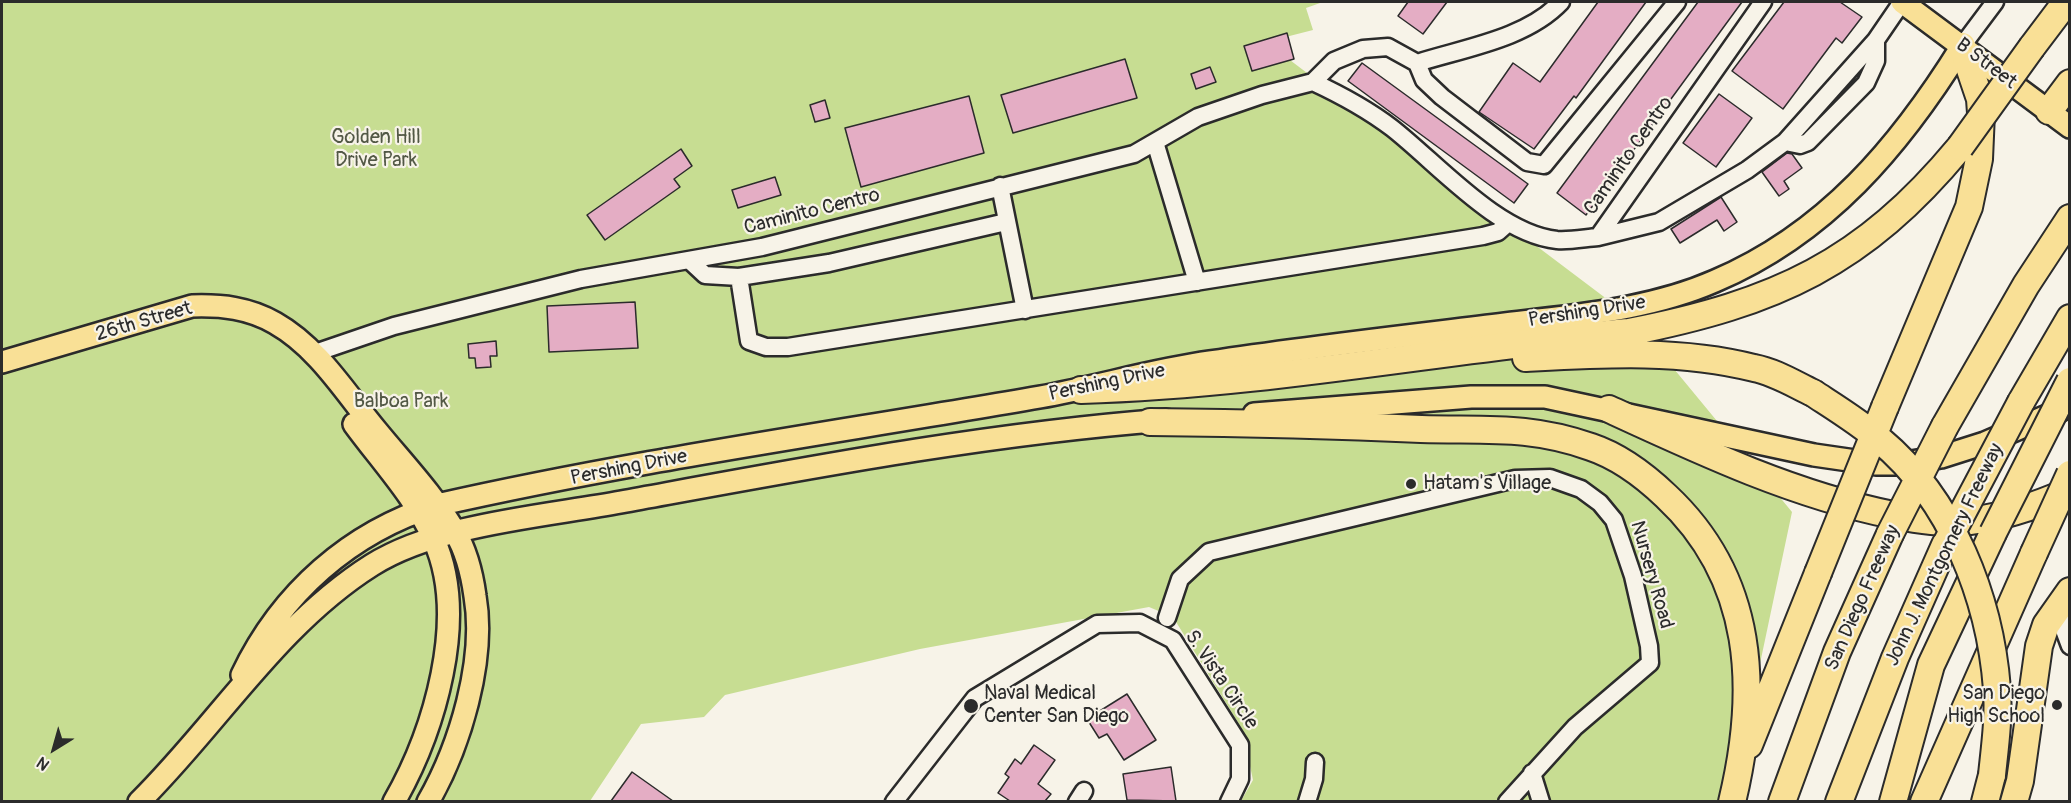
<!DOCTYPE html>
<html>
<head>
<meta charset="utf-8">
<style>
	body { margin:0 }
	#map { position:relative; width:2071px; height:803px; overflow:hidden; background:#f7f3e8; font-family:Pangolin,sans-serif }
	canvas { display:block }
	.frame { position:absolute; inset:0; border:3px solid #2b2b2b; pointer-events:none }
	.north { position:absolute; left:24px; top:719px; width:60px; height:60px; -webkit-text-stroke:4px #f7f3e8; paint-order:stroke; rotate:217deg; font-size:16px; font-weight:700; line-height:24px; text-align:center; color:#2b2b2b }
	.north::after { content:''; display:block; margin:auto; width:21px; height:27px; background:#2b2b2b; clip-path:polygon(50% 0,100% 100%,50% 72%,0 100%) }
</style>
</head>
<body>
<div id="map">
<canvas width="2071" height="803"></canvas>
<div class="frame"></div>
<div class="north">N</div>
</div>
<script>
const ctx = document.querySelector('canvas').getContext('2d');
ctx.lineJoin = 'round';
function fill(path, color) { ctx.fillStyle = color; ctx.fill(path, 'evenodd'); }
function strokePath(path, color, width, dash) { ctx.strokeStyle = color; ctx.lineWidth = width; ctx.lineCap = dash ? 'butt' : 'round'; ctx.setLineDash(dash || []); ctx.stroke(path); }
function drawText(font, color, halo, rows, align = 'center') {
  ctx.font = font + ' Pangolin,sans-serif'; ctx.lineWidth = 4.5; ctx.setLineDash([]); ctx.textBaseline = 'middle'; ctx.strokeStyle = halo; ctx.fillStyle = color; for (const [text, x, y, turn = 0] of rows) {
    ctx.save(); ctx.translate(x, y); ctx.rotate((+turn || 0) * Math.PI / 180); ctx.textAlign = isNaN(turn) ? turn : align; if (halo) ctx.strokeText(text, 0, 0); ctx.fillText(text, 0, 0); ctx.restore();
  }
}
fill(new Path2D(`
	M2,2H1323L1306,8L1313,30L1266,42L1632,318L1792,512L1731,801H1241L1253,780L1242,729L1173,617L1149,607L920,649L725,695L704,717L641,724L590,801L2,802Z`), '#c7dd92');
const building = new Path2D(`
	M1408,2H1447L1423,34L1398,16Z
	M1598,2H1646L1576,98L1574,96L1534,149L1479,112L1513,63L1540,82Z
	M1698,2H1742L1586,215L1557,193Z
	M1784,2H1840L1862,17L1842,43L1836,38L1783,109L1732,71Z
	M1287,33L1294,59L1252,71L1244,46Z
	M1125,59L1137,98L1013,133L1001,95Z
	M1362,63L1528,184L1514,203L1348,81Z
	M1210,67L1216,82L1196,89L1191,74Z
	M1719,94L1752,118L1716,167L1683,143Z
	M969,96L984,153L861,187L845,128Z
	M825,100L830,118L815,122L810,105Z
	M681,149L692,166L674,179L680,187L605,240L587,215Z
	M1787,153L1792,154L1802,168L1784,181L1789,189L1779,196L1762,172Z
	M775,177L781,195L738,208L732,190Z
	M1721,197L1737,222L1724,231L1717,220L1680,243L1671,229Z
	M635,302L638,348L549,352L547,306Z
	M496,341L497,356H490L491,367L476,368L475,358H469L468,344Z
	M1127,694L1156,740L1124,760L1107,734L1099,738L1087,719Z
	M1034,745L1055,760L1038,784L1051,794L1045,801H1010L998,793L1009,777L1005,774L1015,759L1021,764Z
	M1171,767L1176,801L1127,800L1123,774Z
	M632,772L673,801H611Z`);
fill(building, '#e4adc4');
strokePath(building, '#2b2b2b', 1.5);
const minor = new Path2D(`
	M1962,46L1995,2
	M1417,63L1424,80L1442,97L1527,162L1544,165L1677,2
	M1313,82C1341,95 1367,109 1392,128C1438,164 1498,234 1557,240C1570,241 1585,238 1598,237L1763,2
	M1155,142L1197,282
	M1785,142L1800,145L1808,142L1866,83L1876,61V40
	M1000,186L1025,310
	M1598,237L1659,222L1747,170L1785,142L1876,40L1902,2
	M690,261L705,275L739,277L749,341L766,347H788L1483,236L1498,232L1507,224
	M739,277L829,263L1006,222
	M312,354L394,326L581,279L762,247L1134,154L1198,117L1262,95L1313,82L1334,61L1363,49L1388,47L1417,63C1464,48 1526,39 1561,2
	M2070,616L2064,630L2070,646
	M1167,618L1180,579L1209,552L1515,479L1550,478L1581,489L1600,503L1614,520L1633,576L1649,646L1650,663L1575,727L1507,802
	M1532,773L1541,802
	M894,802L975,698L1097,624L1140,623L1173,640L1240,745V779L1229,802
	M1077,802L1084,791
	M1307,802L1314,779L1315,762`);
const major = new Path2D(`
	M1902,2L2070,127
	M2,362L192,306C222,305 249,308 275,323C319,348 346,394 377,431C404,464 434,495 455,532C467,552 472,574 475,596C486,660 460,746 428,802
	M1254,414L1471,397H1545L1814,455L1876,464H1899L1941,457L1985,443L2061,410
	M354,424C381,461 416,498 434,540C469,618 434,732 394,802
	M242,675C281,593 350,532 437,505C636,460 839,432 1040,397C1097,387 1152,370 1210,362C1308,347 1407,336 1505,324C1576,315 1649,310 1715,281C1826,234 1900,146 1962,46
	M139,802C218,724 277,625 372,565C437,524 546,516 621,502C802,469 983,434 1166,420`);
const highway = new Path2D(`
	M2032,47L2066,2
	M2049,111L2070,83
	M1526,358C1602,354 1679,349 1754,368C1775,372 1794,384 1813,393
	M1081,390C1265,385 1446,349 1629,332C1776,303 1863,264 1960,147
	M2021,402L2070,318
	M1885,407L1969,207L1979,159L1981,113L1980,99L1962,46
	M1609,409C1700,451 1794,495 1893,515C1919,520 1944,524 1970,521C2004,517 2038,505 2070,491
	M1150,422C1240,423 1331,425 1421,429C1484,431 1529,425 1591,447C1618,456 1646,477 1666,496C1755,579 1759,690 1732,802
	M1945,426L2026,285L2070,218
	M1749,745L1818,573
	M1782,802L1837,652L1890,534
	M1839,802L1895,658L1945,545
	M1893,802L1931,665L1993,533
	M1924,802L2034,553
	M1985,802L1992,775
	M2014,802L2020,781L2039,646L2046,625L2070,591`);
strokePath(minor, '#2b2b2b', 21);
strokePath(major, '#2b2b2b', 26);
strokePath(highway, '#2b2b2b', 30);
strokePath(minor, '#f7f3e8', 16);
strokePath(major, '#f9e096', 21);
strokePath(highway, '#f9e096', 26);
const highwayBridge = new Path2D(`
	M1960,147L2032,47
	M1813,393C1836,408 1859,422 1880,440C1952,500 1990,598 1997,689C1999,718 1995,746 1992,775
	M1993,533L2070,381
	M1890,534L1945,426
	M1947,542L2021,402
	M2034,553L2070,474
	M1818,573L1885,407`);
strokePath(highwayBridge, '#2b2b2b', 30, []);
strokePath(highwayBridge, '#f9e096', 26);
for (const [x, y, r, color] of [
	[1411,484,6,"#2b2b2b"],
	[2057,705,6,"#2b2b2b"],
	[971,706,8,"#2b2b2b"]
]) { const dot = new Path2D(); dot.arc(x, y, r, 0, 2 * Math.PI); ctx.fillStyle = color; ctx.fill(dot); strokePath(dot, '#f7f3e8', 2); }
drawText('20px', '#2b2b2b', '#f7f3e8', [
	["B Street",1986,64,37],
	["Caminito Centro",1629,156,-55],
	["Caminito Centro",812,212,-14],
	["Pershing Drive",1587,312,-9],
	["26th Street",144,322,-16],
	["Pershing Drive",1107,383,-12],
	["Pershing Drive",629,468,-11],
	["John J. Montgomery Freeway",1945,555,-64],
	["Nursery Road",1651,575,74],
	["San Diego Freeway",1863,598,-66],
	["S. Vista Circle",1221,680,56]
]);
drawText('20px', '#525845', '#f7f3e8', [
	["Golden Hill",376,138],
	["Drive Park",376,161],
	["Balboa Park",401,402]
]);
drawText('20px', '#2b2b2b', '#f7f3e8', [
	["Hatam's Village",1423,484],
	["Naval Medical",984,694],
	["Center San Diego",984,717],
	["San Diego",2045,694,"right"],
	["High School",2045,717,"right"]
], 'left');
</script>
</body>
</html>
